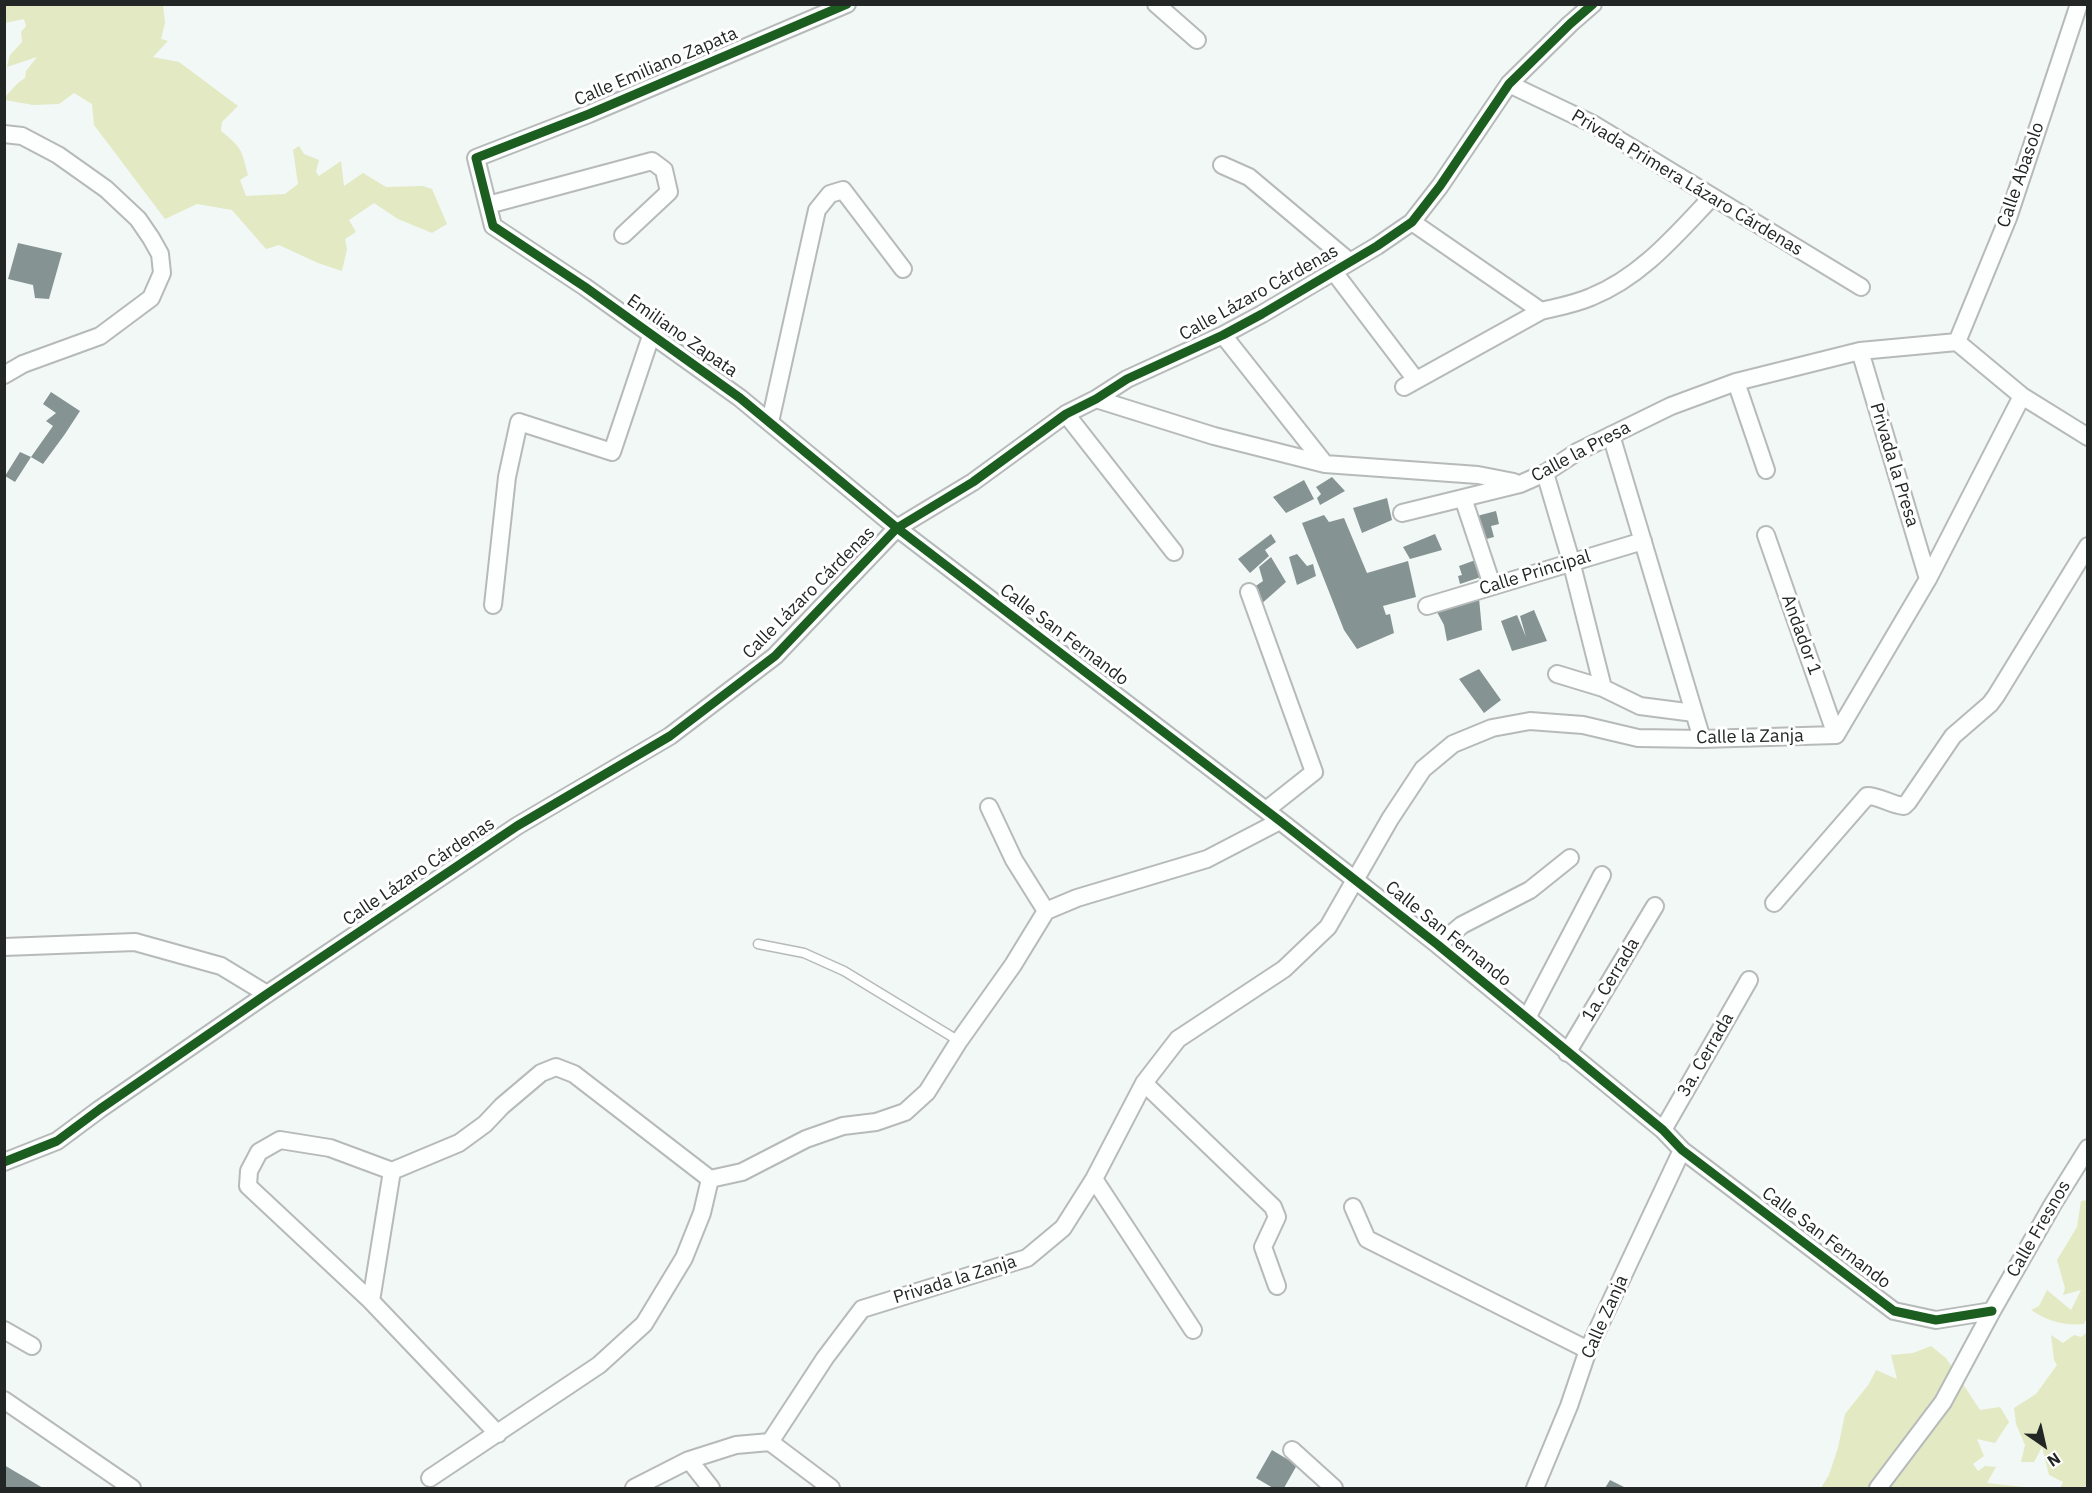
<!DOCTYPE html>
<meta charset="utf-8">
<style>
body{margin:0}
#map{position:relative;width:2092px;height:1493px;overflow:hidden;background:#f2f8f6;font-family:"IBM Plex Sans",sans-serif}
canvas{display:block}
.frame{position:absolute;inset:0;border:6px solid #222625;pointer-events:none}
.north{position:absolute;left:2014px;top:1415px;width:60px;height:60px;-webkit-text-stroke:4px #fff;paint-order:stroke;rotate:146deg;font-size:16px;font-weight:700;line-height:24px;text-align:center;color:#222625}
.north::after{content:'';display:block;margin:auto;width:21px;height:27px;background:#222625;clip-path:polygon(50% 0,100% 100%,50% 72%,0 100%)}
</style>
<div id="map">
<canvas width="2092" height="1493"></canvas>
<div class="frame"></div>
<div class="north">N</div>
</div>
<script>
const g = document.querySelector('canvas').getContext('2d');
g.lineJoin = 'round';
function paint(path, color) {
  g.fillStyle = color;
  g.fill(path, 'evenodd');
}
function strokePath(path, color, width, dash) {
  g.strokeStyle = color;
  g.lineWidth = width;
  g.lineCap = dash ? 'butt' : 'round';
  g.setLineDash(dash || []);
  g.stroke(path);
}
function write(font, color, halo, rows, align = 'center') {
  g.font = font + ' "IBM Plex Sans",sans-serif';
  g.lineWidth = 6;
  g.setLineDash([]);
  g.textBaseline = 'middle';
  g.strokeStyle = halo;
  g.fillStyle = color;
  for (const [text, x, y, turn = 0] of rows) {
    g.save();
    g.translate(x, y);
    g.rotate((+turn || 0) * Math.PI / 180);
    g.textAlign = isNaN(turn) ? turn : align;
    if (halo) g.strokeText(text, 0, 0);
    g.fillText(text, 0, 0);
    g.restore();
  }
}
paint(new Path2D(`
 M 5,4 L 163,5 L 165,23 L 161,39 L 168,41 L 153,57 L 179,62 L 238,106 L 222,122 L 221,131 C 243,149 241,149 248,175 L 240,180 L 246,196 L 285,194 L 298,184 L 293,150 L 299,146 L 304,154 L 319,160 L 316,172 L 319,176 L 341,161 L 344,186 L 363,173 L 386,187 L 423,186 L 432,189 L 447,224 L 432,233 L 398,219 L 374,203 L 349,220 L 356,232 L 345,239 L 347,249 L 342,271 L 318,263 L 279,245 L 266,249 L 232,210 L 197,204 L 165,219 L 94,125 L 92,104 L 74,93 L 59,104 L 33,105 L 5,100 L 5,97 L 18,83 L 25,78 L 26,71 L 37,57 L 7,67 L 10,55 L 22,42 L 21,32 L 26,26 L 24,19 L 5,23 Z
 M 2087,1200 L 2087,1317 L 2084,1324 C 2063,1326 2048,1321 2031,1310 L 2039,1306 L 2047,1290 L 2071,1310 L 2081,1290 L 2063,1295 L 2065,1288 L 2057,1260 L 2077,1227 L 2081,1201 Z
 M 2087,1332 L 2087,1488 L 2060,1488 L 2063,1482 L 2049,1475 L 2042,1447 L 2034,1462 L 2021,1462 L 2025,1445 L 2016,1424 L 2014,1408 L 2036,1394 L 2057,1365 L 2054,1360 L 2051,1335 L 2063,1343 L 2074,1335 L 2081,1337 Z
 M 1931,1346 L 1946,1358 L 1980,1410 L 2000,1407 L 2009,1422 L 1995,1443 L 1977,1439 L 1984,1456 L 1973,1464 L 1978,1471 L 1985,1466 L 1996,1467 L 1987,1483 L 2033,1488 L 1821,1488 L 1829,1475 L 1838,1448 L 1845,1414 L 1869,1384 L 1876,1370 L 1897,1379 L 1891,1355 L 1913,1353 Z`), '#e2e9c3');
paint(new Path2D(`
 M 18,243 L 62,253 L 49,299 L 35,298 L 33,285 L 8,279 Z
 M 51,392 L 80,411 L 65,434 L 43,464 L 31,457 L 53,426 L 46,421 L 56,413 L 43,404 Z
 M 20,452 L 31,457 L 15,482 L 5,476 Z
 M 1332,477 L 1345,491 L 1320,505 L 1317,498 L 1321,494 L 1316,487 Z
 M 1304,480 L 1314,499 L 1286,513 L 1273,497 Z
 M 1387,498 L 1392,520 L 1362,533 L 1353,508 Z
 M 1496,511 L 1499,524 L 1491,526 L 1494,537 L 1479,541 L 1473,517 Z
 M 1324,515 L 1329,522 L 1344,518 L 1367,573 L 1408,561 L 1416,597 L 1383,606 L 1386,615 L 1390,614 L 1394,633 L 1357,649 L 1344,630 L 1302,523 Z
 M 1271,534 L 1276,542 L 1265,550 L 1269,556 L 1250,573 L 1238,559 Z
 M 1435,534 L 1442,550 L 1410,559 L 1403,547 Z
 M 1297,554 L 1307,566 L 1313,564 L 1316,576 L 1297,585 L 1289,557 Z
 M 1271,557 L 1286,582 L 1259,606 L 1244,594 L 1263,581 L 1259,567 Z
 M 1481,558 L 1487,575 L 1460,584 L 1458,576 L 1462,575 L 1459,566 Z
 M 1479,598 L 1482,630 L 1447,641 L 1444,625 L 1437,612 Z
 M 1534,610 L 1547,641 L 1512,651 L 1501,621 L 1517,615 L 1526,637 L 1520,616 Z
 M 1479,669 L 1501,700 L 1484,713 L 1459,679 Z
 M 1272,1450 L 1297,1465 L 1284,1488 L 1273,1488 L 1256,1478 Z
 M 4,1465 L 43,1488 L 4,1488 Z
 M 1610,1480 L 1626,1488 L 1605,1488 Z`), '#869393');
const lane = new Path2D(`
 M 758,944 L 804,953 L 844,971 L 959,1041`);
const street = new Path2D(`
 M 847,4 L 589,114 L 476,158 L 493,226 L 585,287 L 740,398 L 897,528 L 1280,821 L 1438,945 L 1663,1130 L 1682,1150 L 1894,1311 L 1936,1320 L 1992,1311
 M 1156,4 L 1197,40
 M 1509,84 L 1593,124 L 1861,287
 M 4,134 L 22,136 L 58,155 L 106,189 L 138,219 L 151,238 L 160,254 L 162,273 L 151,298 L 100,336 L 23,364 L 4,375
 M 1222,165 L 1249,177 L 1350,262
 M 488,205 L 652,161 L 664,170 L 669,192 L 623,235
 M 1412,222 L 1541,311 C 1558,307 1575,304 1591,297 C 1641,277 1676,235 1712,197
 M 1334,272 L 1416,380
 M 1223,335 L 1325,464
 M 1957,342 L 2008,218 L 2079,4
 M 1957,342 L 2022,396 L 2088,437
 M 1860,351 L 1928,579
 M 1736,382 L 1766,470
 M 1404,387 L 1541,311
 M 1096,399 L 1214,436 L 1325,464 L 1478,475 L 1514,482
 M 1066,414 L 1174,552
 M 770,422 L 817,210 L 830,194 L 843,190 L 903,269
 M 1611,435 L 1702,739
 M 1545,473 L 1571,561 L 1603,688
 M 1463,498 L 1492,585
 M 1402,513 L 1520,484 L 1545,473 L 1577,452 L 1671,406 L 1736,382 L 1860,351 L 1957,342
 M 1766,535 L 1836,735
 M 1249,592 L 1314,772 L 1266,810
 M 493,605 L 507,477 L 519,422 L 612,452 L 651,336
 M 1427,606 L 1643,541
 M 1557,674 L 1603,688 L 1640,706 L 1694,713
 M 1836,735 L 1928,579 L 2022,396
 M 989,807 L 1014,860 L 1046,911
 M 1774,903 L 1867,796 C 1880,796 1891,805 1904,806 L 1908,802 L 1953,736 L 1990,704 L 1996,696 L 2088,546
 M 1438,945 L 1462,925 L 1530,890 L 1570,858
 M 4,947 L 135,942 L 221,966 L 267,994
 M 1527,1018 L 1602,875
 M 1567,1053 L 1655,906
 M 1144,1083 L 1273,1207 L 1277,1217 L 1263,1247 L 1277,1286
 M 1663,1130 L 1749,980
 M 4,1162 L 57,1141 L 100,1109 L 267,994 L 517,826 L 670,736 L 775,656 L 897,528 L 973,482 L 1066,414 L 1096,399 L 1127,379 L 1223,335 L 1262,314 L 1377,246 L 1412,222 L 1440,186 L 1509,84 L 1570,24 L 1593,4
 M 392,1171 L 330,1148 L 280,1140 L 259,1152 L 249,1171 L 248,1186 L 371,1301 L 498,1434
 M 1094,1179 L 1193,1330
 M 1353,1207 L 1367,1239 L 1588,1350
 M 371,1301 L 392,1171 L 459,1143 L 485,1124 L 502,1106 L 541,1073 L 556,1067 L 574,1074 L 710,1179
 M 4,1330 L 32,1346
 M 4,1400 L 132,1488
 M 770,1442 L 831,1488
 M 1292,1450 L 1334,1488
 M 689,1460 L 711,1488
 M 430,1478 L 599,1365 L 644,1324 L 684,1258 L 702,1213 L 710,1179 L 742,1172 L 806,1139 L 843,1126 L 876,1122 L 905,1112 L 927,1092 L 959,1041 L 1013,965 L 1046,911 L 1077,898 L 1207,859 L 1280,821
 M 634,1488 L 689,1460 L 736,1445 L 770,1442 L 825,1358 L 862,1309 L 1027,1258 L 1063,1228 L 1094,1179 L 1144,1083 L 1178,1039 L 1284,969 L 1328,927 L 1390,819 L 1423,769 L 1453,744 L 1492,728 L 1530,721 L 1583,725 L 1638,738 L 1702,739 L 1836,735
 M 1535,1488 L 1569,1406 L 1588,1350 L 1682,1150
 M 1878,1488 L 1943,1402 L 1992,1311 L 2053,1204 L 2088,1148`);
strokePath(lane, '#b6bab8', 11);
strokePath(street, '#b6bab8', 20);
strokePath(lane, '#fdfefe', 8);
strokePath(street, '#fdfefe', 16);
strokePath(new Path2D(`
 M 847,4 L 589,114 L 476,158 L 493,226 L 585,287 L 740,398 L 897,528 L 1280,821 L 1438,945 L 1663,1130 L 1682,1150 L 1894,1311 L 1936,1320 L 1992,1311
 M 4,1162 L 57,1141 L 100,1109 L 267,994 L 517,826 L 670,736 L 775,656 L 897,528 L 973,482 L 1066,414 L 1096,399 L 1127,379 L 1223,335 L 1262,314 L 1377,246 L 1412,222 L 1440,186 L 1509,84 L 1570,24 L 1593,4`), '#1b5e20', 9);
write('18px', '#222625', '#fff', [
 ["Calle Emiliano Zapata",656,67,-23],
 ["Calle Abasolo",2021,175,-71],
 ["Privada Primera Lázaro Cárdenas",1687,183,31],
 ["Calle Lázaro Cárdenas",1259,293,-29],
 ["Emiliano Zapata",682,336,35],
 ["Calle la Presa",1581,452,-28],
 ["Privada la Presa",1894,465,73],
 ["Calle Principal",1535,573,-17],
 ["Calle Lázaro Cárdenas",809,593,-45],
 ["Calle San Fernando",1064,635,37],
 ["Andador 1",1801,635,70],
 ["Calle la Zanja",1750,737,-1],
 ["Calle Lázaro Cárdenas",419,872,-34],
 ["Calle San Fernando",1448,934,39],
 ["1a. Cerrada",1611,980,-59],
 ["3a. Cerrada",1706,1055,-60],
 ["Calle Fresnos",2039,1229,-60],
 ["Calle San Fernando",1826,1238,37],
 ["Privada la Zanja",955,1280,-17],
 ["Calle Zanja",1605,1317,-66]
]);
</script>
